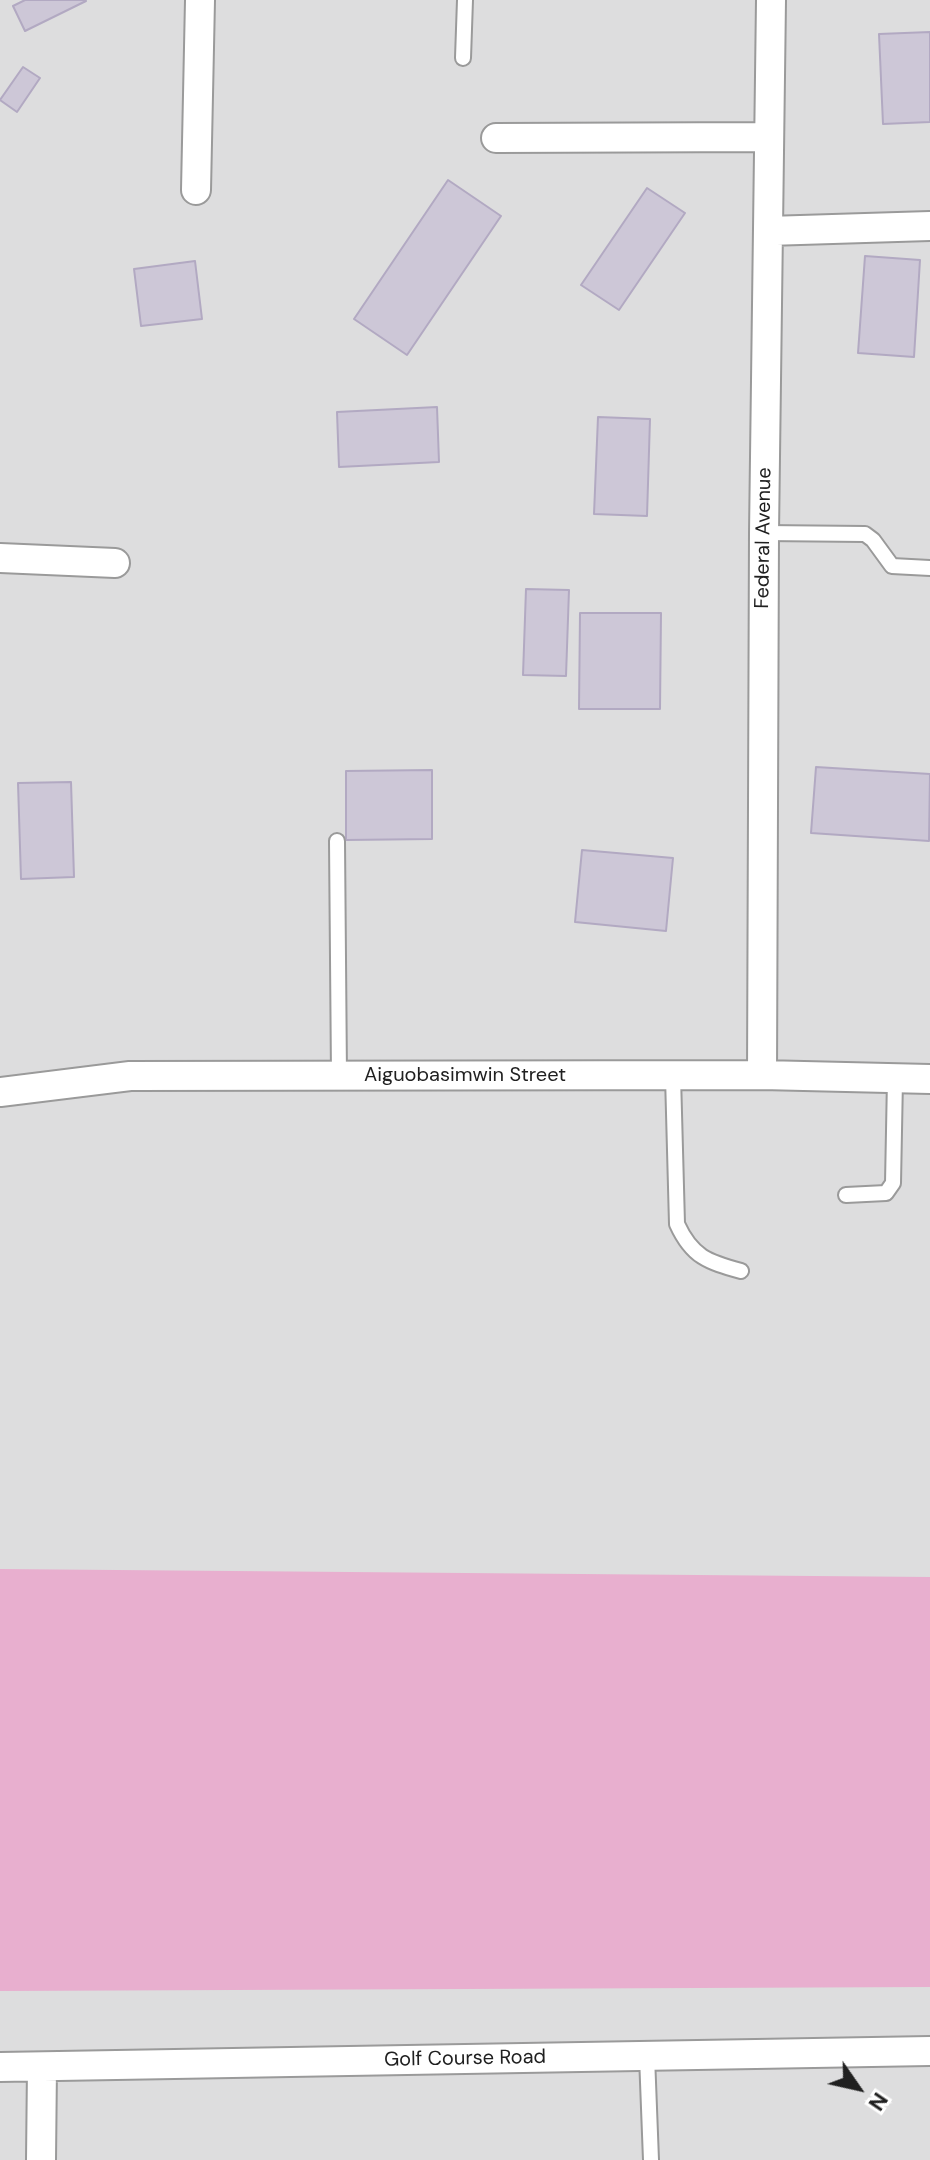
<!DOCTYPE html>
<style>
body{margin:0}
#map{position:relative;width:930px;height:2160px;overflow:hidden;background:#ece7f0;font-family:"DM Sans",sans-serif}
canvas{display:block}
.north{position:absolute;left:818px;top:2048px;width:80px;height:80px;-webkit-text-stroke:6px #fff;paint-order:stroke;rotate:124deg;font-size:22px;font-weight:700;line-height:32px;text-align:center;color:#202020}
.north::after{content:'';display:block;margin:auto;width:28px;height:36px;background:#202020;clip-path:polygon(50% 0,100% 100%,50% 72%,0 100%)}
</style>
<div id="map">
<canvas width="930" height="2160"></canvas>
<div class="north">N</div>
</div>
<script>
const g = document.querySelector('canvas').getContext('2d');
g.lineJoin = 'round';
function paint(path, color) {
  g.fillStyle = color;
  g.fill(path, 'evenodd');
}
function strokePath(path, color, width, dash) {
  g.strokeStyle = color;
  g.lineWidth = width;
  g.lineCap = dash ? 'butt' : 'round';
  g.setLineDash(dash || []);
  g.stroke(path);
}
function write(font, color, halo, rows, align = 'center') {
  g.font = font + ' "DM Sans",sans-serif';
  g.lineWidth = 6;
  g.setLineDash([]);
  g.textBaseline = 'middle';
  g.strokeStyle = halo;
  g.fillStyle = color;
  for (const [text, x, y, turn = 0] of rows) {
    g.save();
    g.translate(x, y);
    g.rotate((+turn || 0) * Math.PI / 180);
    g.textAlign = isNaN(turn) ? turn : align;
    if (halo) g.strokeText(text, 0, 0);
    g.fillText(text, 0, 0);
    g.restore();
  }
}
paint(new Path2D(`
 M 0,0 L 930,0 L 930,2160 L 0,2160 Z`), '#ddddde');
paint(new Path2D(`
 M 0,1569 L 930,1577 L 930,1987 L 0,1991 Z`), '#e8afcf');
const building = new Path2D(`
 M 25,0 L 85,0 L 86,1 L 25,31 L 13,6 Z
 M 930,32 L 930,122 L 883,124 L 879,34 Z
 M 23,67 L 40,78 L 17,112 L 0,100 Z
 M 448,180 L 501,216 L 407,355 L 354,319 Z
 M 647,188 L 685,213 L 619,310 L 581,285 Z
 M 865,256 L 920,260 L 914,357 L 858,353 Z
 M 195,261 L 202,319 L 141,326 L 134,269 Z
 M 437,407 L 439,462 L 339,467 L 337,412 Z
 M 598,417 L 650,419 L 647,516 L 594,514 Z
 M 526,589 L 569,590 L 566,676 L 523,675 Z
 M 580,613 L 661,613 L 660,709 L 579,709 Z
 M 816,767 L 930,774 L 929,841 L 811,833 Z
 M 432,770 L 432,839 L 346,840 L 346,771 Z
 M 71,782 L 74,877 L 21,879 L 18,783 Z
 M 582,850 L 673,858 L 666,931 L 575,922 Z`);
paint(building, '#cdc7d7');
strokePath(building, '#b2a9c2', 2);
const service = new Path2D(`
 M 463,58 L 465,0
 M 764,533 L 865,534 L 873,540 L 892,566 L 930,568
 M 337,841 L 339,1076
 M 673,1076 L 677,1224 C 692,1257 708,1262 741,1271
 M 846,1195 L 886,1193 L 893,1183 L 895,1079
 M 647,2056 L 651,2160`);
const minor = new Path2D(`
 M 496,138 L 769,137
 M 196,190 L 200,0
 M 768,231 L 930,226
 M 0,558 L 115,563
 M 762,1075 L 764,533 L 771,0
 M 0,1092 L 130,1076 L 762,1075 L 930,1079
 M 0,2067 L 930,2051
 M 41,2160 L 42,2067`);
strokePath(service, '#9a9a9a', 18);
strokePath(minor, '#9a9a9a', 32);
strokePath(service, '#fff', 14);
strokePath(minor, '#fff', 28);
write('20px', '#202020', '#fff', [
 ["Federal Avenue",764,538,-89],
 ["Aiguobasimwin Street",465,1076],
 ["Golf Course Road",465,2059,-1]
]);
</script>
